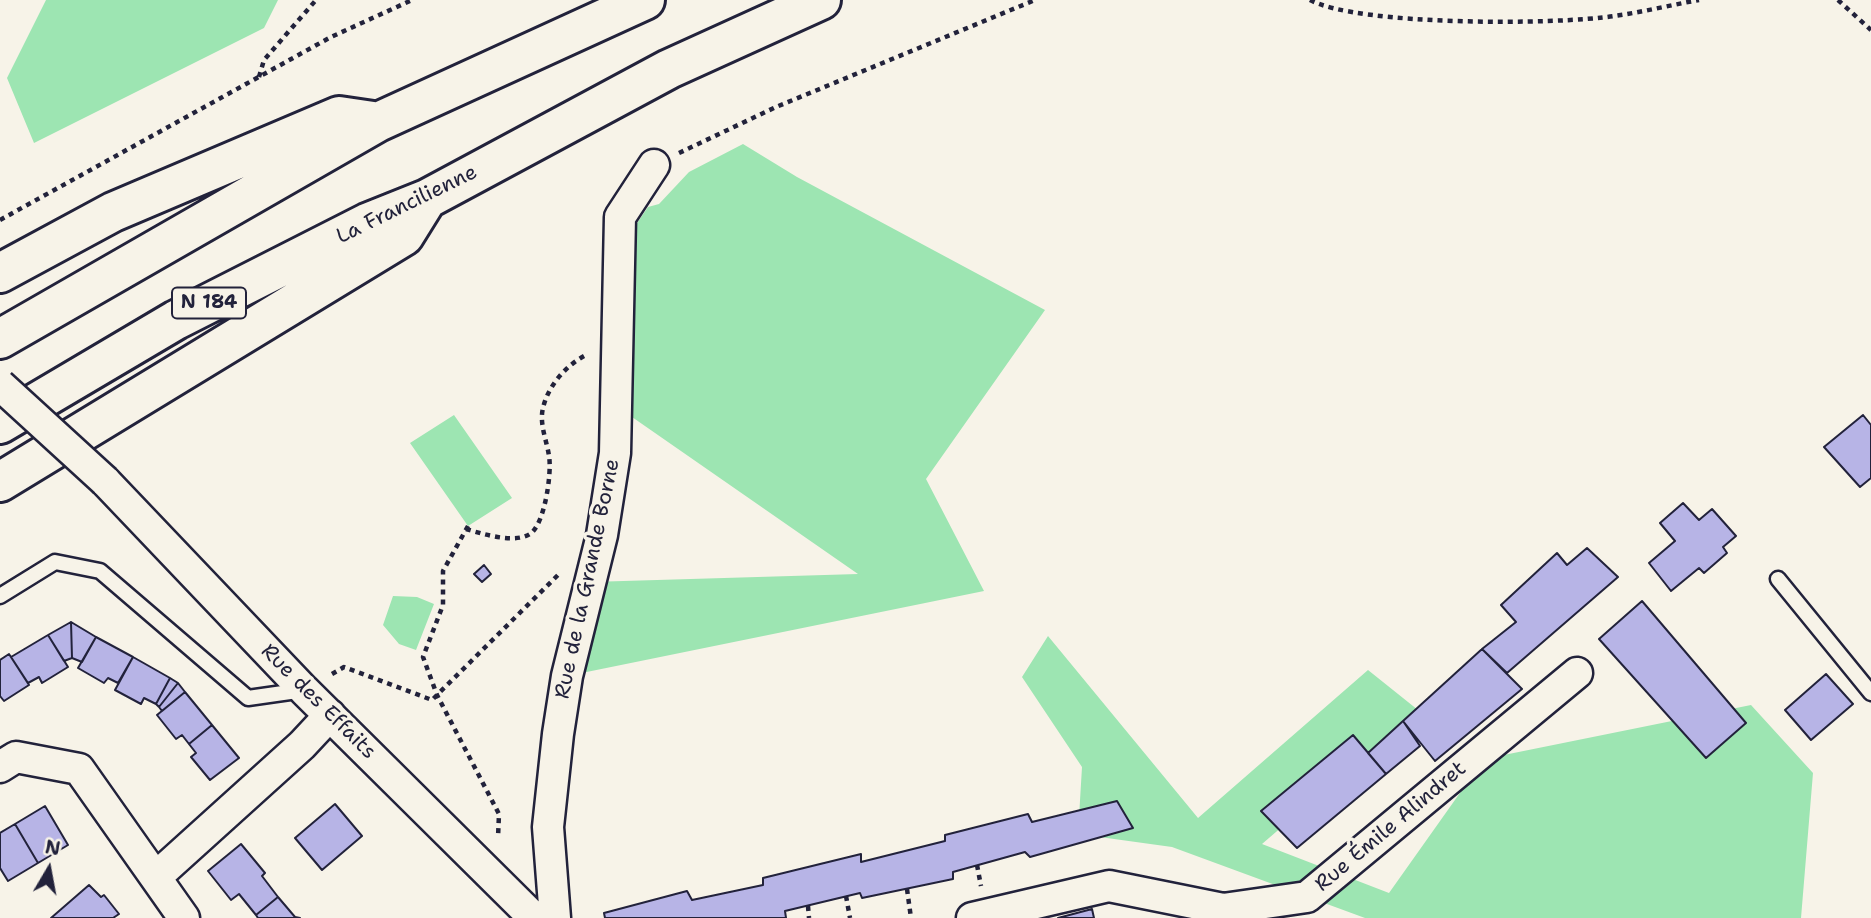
<!DOCTYPE html>
<meta charset="utf-8">
<style>
body{margin:0}
#map{position:relative;width:1871px;height:918px;overflow:hidden;background:#f7f3e8;font-family:"Shantell Sans",sans-serif}
canvas{display:block}
.north{position:absolute;left:14px;top:834px;width:70px;height:70px;-webkit-text-stroke:5px #f7f3e8;paint-order:stroke;rotate:10deg;font-size:19px;font-weight:700;line-height:28px;text-align:center;color:#22223b}
.north::after{content:'';display:block;margin:auto;width:24px;height:32px;background:#22223b;clip-path:polygon(50% 0,100% 100%,50% 72%,0 100%)}
</style>
<div id="map">
<canvas width="1871" height="918"></canvas>
<div class="north">N</div>
</div>
<script>
const g = document.querySelector('canvas').getContext('2d');
g.lineJoin = 'round';
function paint(path, color) {
  g.fillStyle = color;
  g.fill(path, 'evenodd');
}
function strokePath(path, color, width, dash) {
  g.strokeStyle = color;
  g.lineWidth = width;
  g.lineCap = dash ? 'butt' : 'round';
  g.setLineDash(dash || []);
  g.stroke(path);
}
function write(font, color, halo, rows, align = 'center') {
  g.font = font + ' "Shantell Sans",sans-serif';
  g.lineWidth = 7;
  g.setLineDash([]);
  g.textBaseline = 'middle';
  g.strokeStyle = halo;
  g.fillStyle = color;
  for (const [text, x, y, turn = 0] of rows) {
    g.save();
    g.translate(x, y);
    g.rotate((+turn || 0) * Math.PI / 180);
    g.textAlign = isNaN(turn) ? turn : align;
    if (halo) g.strokeText(text, 0, 0);
    g.fillText(text, 0, 0);
    g.restore();
  }
}
paint(new Path2D(`
 M 46,0 L 278,0 L 264,28 L 34,143 L 7,78 Z
 M 743,144 L 797,177 L 1045,310 L 926,479 L 984,591 L 567,676 L 590,582 L 858,574 L 632,417 L 635,226 L 648,207 L 659,204 L 689,172 Z
 M 454,415 L 512,498 L 468,526 L 410,443 Z
 M 393,596 L 417,597 L 434,604 L 416,650 L 399,644 L 383,625 Z
 M 1048,636 L 1198,818 L 1368,670 L 1418,710 L 1262,844 L 1389,893 L 1484,759 L 1751,705 L 1813,773 L 1801,918 L 1365,918 L 1172,847 L 1078,834 L 1082,767 L 1022,677 Z`), '#9de5b2');
const building = new Path2D(`
 M 1863,415 L 1871,425 L 1871,478 L 1860,487 L 1824,447 Z
 M 1683,503 L 1699,520 L 1712,509 L 1736,536 L 1723,547 L 1727,553 L 1704,573 L 1699,568 L 1671,591 L 1649,563 L 1675,541 L 1660,523 Z
 M 1587,548 L 1618,577 L 1507,673 L 1482,649 L 1516,622 L 1501,605 L 1557,553 L 1567,565 Z
 M 484,565 L 491,574 L 482,582 L 474,574 Z
 M 1642,601 L 1746,723 L 1706,758 L 1599,639 Z
 M 71,622 L 96,637 L 82,662 L 72,658 Z
 M 71,622 L 72,658 L 64,661 L 48,635 Z
 M 48,635 L 68,667 L 42,683 L 39,677 L 28,683 L 11,657 Z
 M 96,637 L 133,657 L 118,683 L 108,678 L 104,683 L 78,668 Z
 M 1482,649 L 1522,689 L 1435,761 L 1403,721 Z
 M 9,654 L 29,685 L 4,701 L 0,696 L 0,660 Z
 M 133,657 L 170,678 L 156,704 L 144,698 L 141,704 L 115,690 Z
 M 1826,674 L 1853,704 L 1811,740 L 1785,710 Z
 M 170,678 L 178,683 L 159,707 L 156,704 Z
 M 178,683 L 185,692 L 162,711 L 159,707 Z
 M 185,692 L 212,725 L 189,744 L 182,735 L 176,739 L 157,715 Z
 M 1403,721 L 1420,746 L 1386,774 L 1368,753 Z
 M 212,725 L 239,758 L 210,780 L 191,757 L 196,753 L 189,744 Z
 M 1353,735 L 1386,774 L 1297,848 L 1261,811 Z
 M 1117,801 L 1133,828 L 1030,857 L 1025,852 L 953,872 L 953,879 L 862,898 L 860,893 L 785,911 L 786,918 L 605,918 L 604,913 L 687,891 L 692,900 L 763,885 L 763,878 L 861,854 L 861,862 L 945,841 L 945,835 L 1028,814 L 1032,822 Z
 M 335,804 L 362,836 L 322,870 L 295,838 Z
 M 45,806 L 68,845 L 38,863 L 15,824 Z
 M 15,824 L 38,863 L 8,881 L 0,868 L 0,833 Z
 M 241,844 L 265,873 L 262,876 L 278,897 L 256,915 L 239,894 L 231,900 L 208,871 Z
 M 89,885 L 101,897 L 104,895 L 119,914 L 113,918 L 51,918 Z
 M 278,897 L 295,917 L 300,918 L 258,918 L 256,915 Z
 M 1092,909 L 1094,918 L 1058,918 Z`);
paint(building, '#b7b4e6');
strokePath(building, '#22223b', 2);
const lane = new Path2D(`
 M 1778,579 L 1871,693
 M 0,596 L 55,562 L 100,571 L 248,698 L 304,690`);
const street = new Path2D(`
 M 105,481 L 304,690 L 534,918
 M 0,767 L 16,757 L 79,769 L 184,918
 M 157,876 L 302,745 L 330,715
 M 555,918 L 548,827 L 558,734 L 567,676 L 602,535 L 615,453 L 620,217 L 654,165
 M 972,918 L 1109,886 L 1223,909 L 1307,897 L 1577,673`);
const highway = new Path2D(`
 M 0,273 L 113,212 L 339,116 L 373,121
 M 0,339 L 378,122 L 645,0
 M 0,424 L 176,320 L 367,223 L 427,199 L 669,69 L 821,0
 M 0,482 L 404,236 L 427,199`);
strokePath(lane, '#22223b', 19);
strokePath(street, '#22223b', 35);
strokePath(highway, '#22223b', 44);
strokePath(new Path2D(`
 M 1310,0 C 1359,26 1556,25 1614,16 C 1643,12 1671,5 1699,0
 M 1838,0 L 1871,30
 M 259,77 L 264,60 L 316,0
 M 679,153 L 776,107 L 1035,0
 M 0,220 L 331,37 L 412,0
 M 468,526 L 443,571 L 443,605 L 423,657 L 437,695 L 499,814 L 498,838
 M 466,529 C 483,534 514,544 530,534 C 545,524 552,472 549,456 C 547,441 539,424 543,408 C 548,386 566,365 586,355
 M 332,674 L 344,667 L 432,700 L 561,572
 M 977,865 L 981,886
 M 907,889 L 911,918
 M 846,896 L 850,918
 M 808,906 L 809,918`), '#22223b', 4.5, [5, 5]);
strokePath(lane, '#f7f3e8', 14);
strokePath(street, '#f7f3e8', 30);
strokePath(highway, '#f7f3e8', 38);
const streetBridge = new Path2D(`
 M 0,385 L 105,481`);
strokePath(streetBridge, '#22223b', 35, []);
strokePath(streetBridge, '#f7f3e8', 30);
for (const [x, y, w] of [
 [209,303,74]
]) {
  const box = new Path2D();
  box.roundRect(x - w / 2, y - 15.5, w, 31, 5);
  g.fillStyle = '#f7f3e8';
  g.fill(box);
  strokePath(box, '#22223b', 2);
}
write('bold 19px', '#22223b', null, [
 ["N 184",209,303]
]);
write('21px', '#22223b', '#f7f3e8', [
 ["La Francilienne",407,205,-26],
 ["Rue de la Grande Borne",588,579,-78],
 ["Rue des Effaits",318,702,45],
 ["Rue Émile Alindret",1391,827,-40]
]);
</script>
